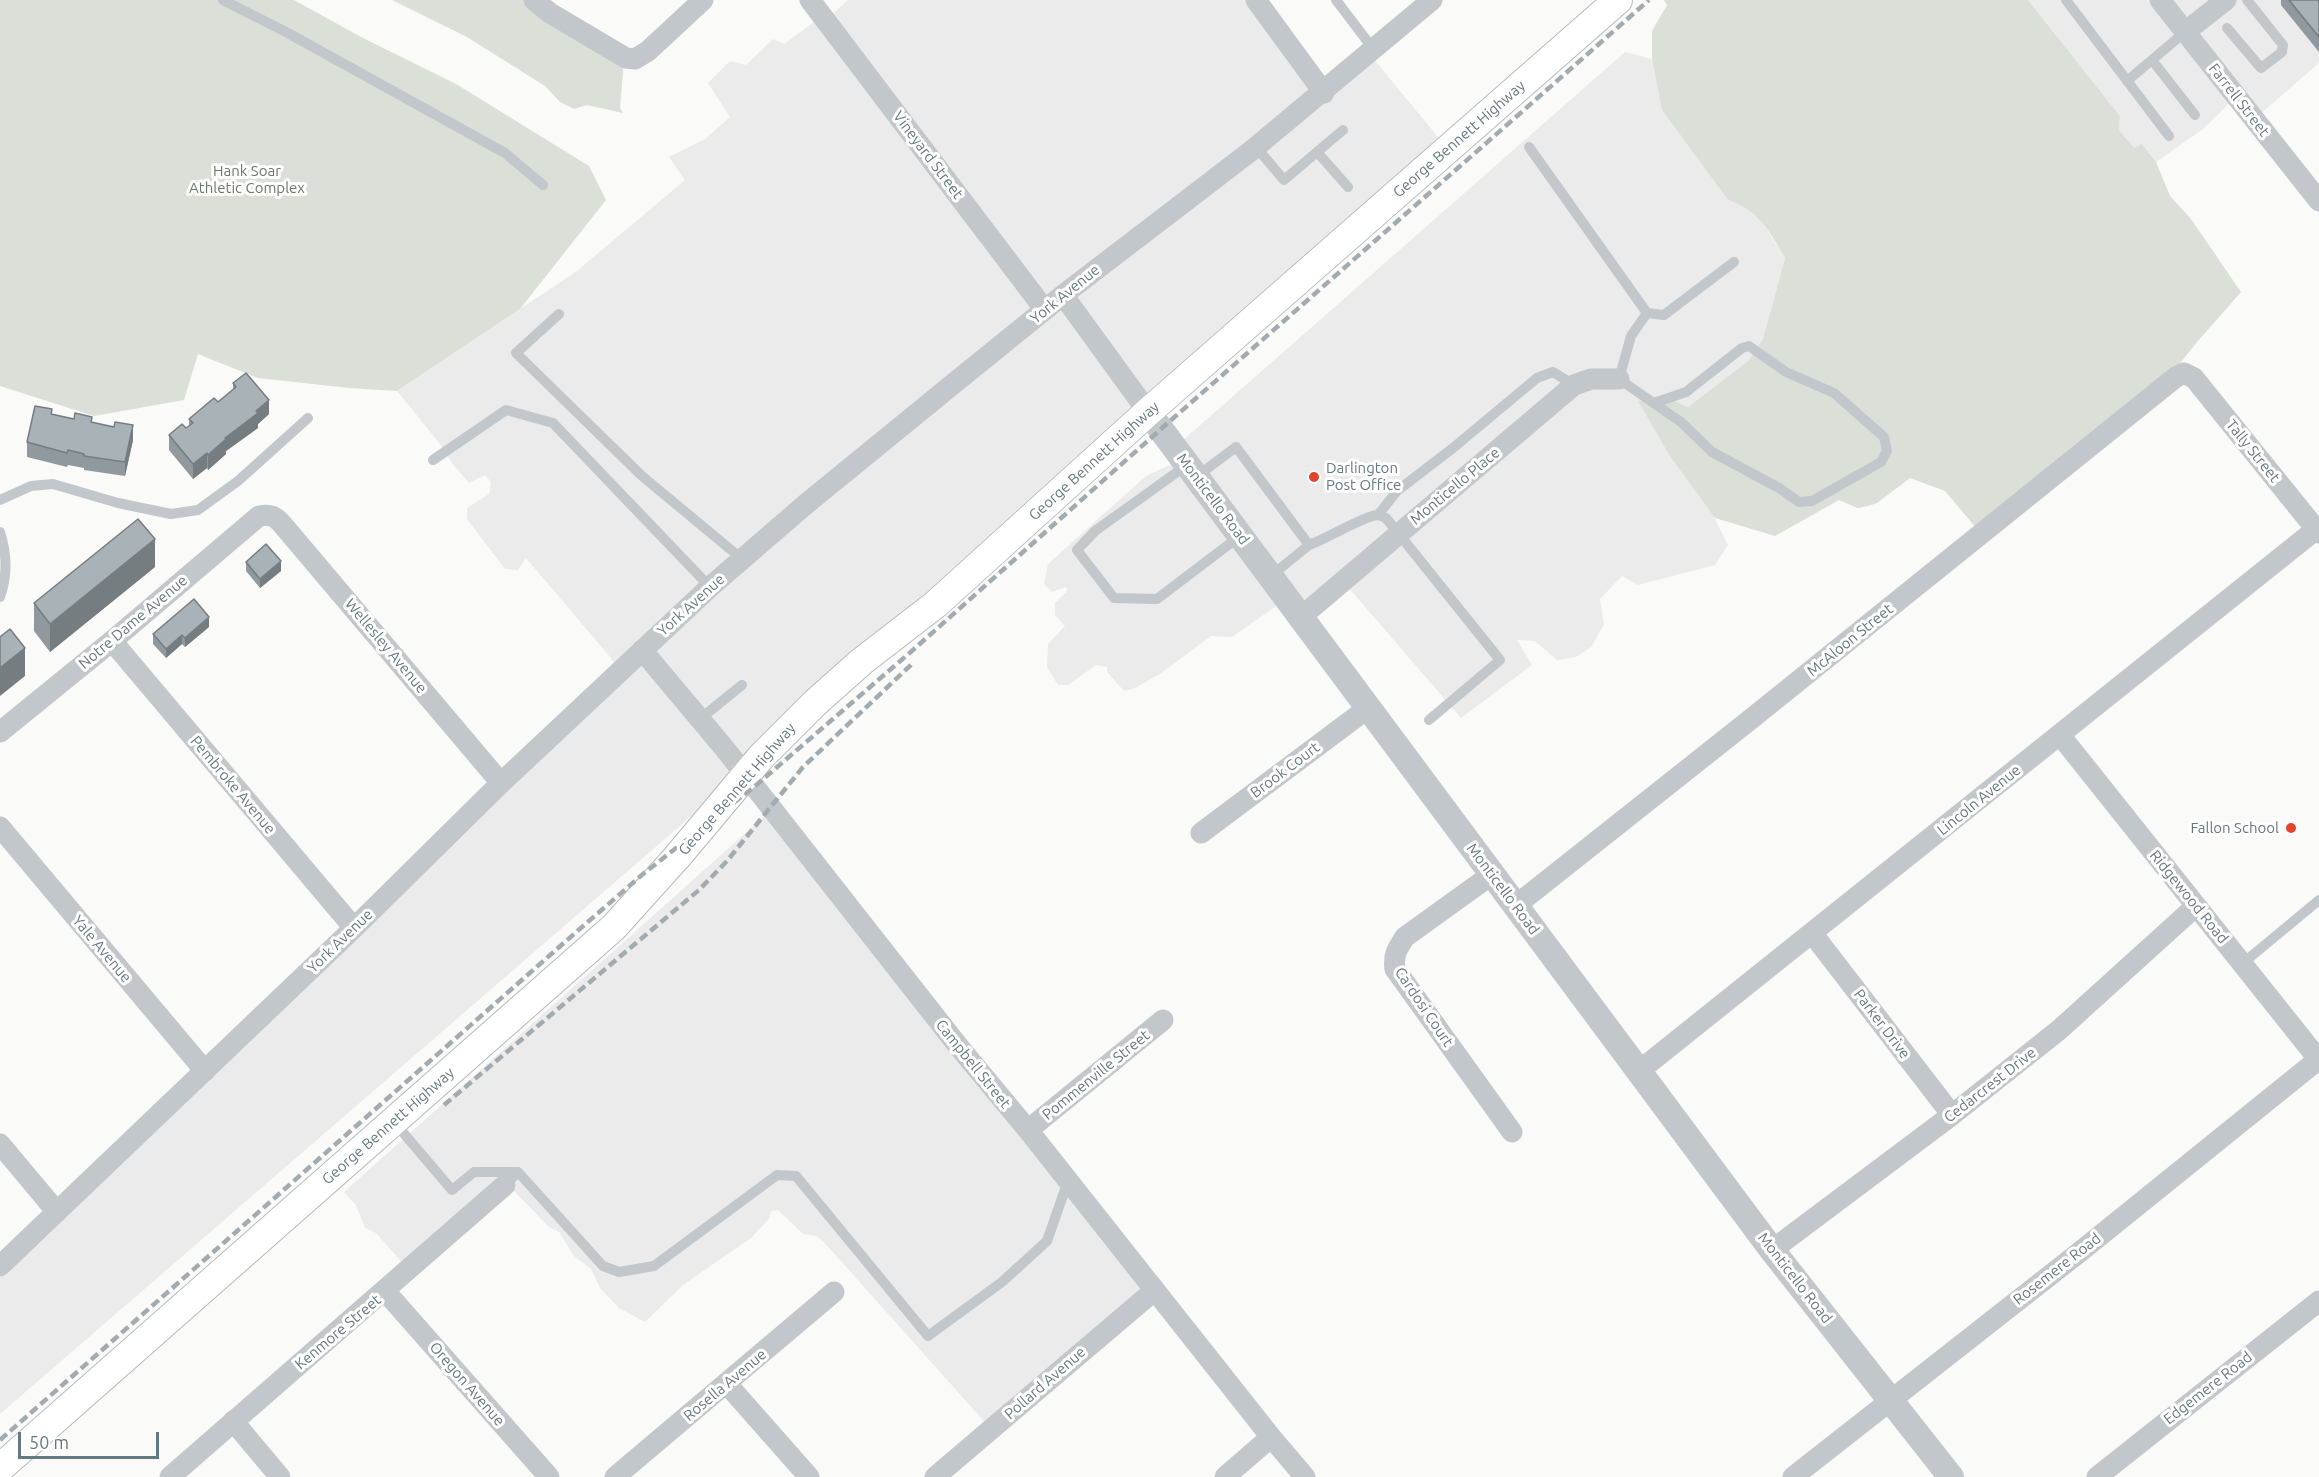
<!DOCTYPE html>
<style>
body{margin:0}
#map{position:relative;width:2319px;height:1477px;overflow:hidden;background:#fafaf8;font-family:Ubuntu,sans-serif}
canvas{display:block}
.scale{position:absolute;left:18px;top:1432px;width:141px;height:27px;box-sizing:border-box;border:3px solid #657983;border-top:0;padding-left:8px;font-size:18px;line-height:21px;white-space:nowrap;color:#657983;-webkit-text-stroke:4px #fff;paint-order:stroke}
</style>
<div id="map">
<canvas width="2319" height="1477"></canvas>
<div class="scale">50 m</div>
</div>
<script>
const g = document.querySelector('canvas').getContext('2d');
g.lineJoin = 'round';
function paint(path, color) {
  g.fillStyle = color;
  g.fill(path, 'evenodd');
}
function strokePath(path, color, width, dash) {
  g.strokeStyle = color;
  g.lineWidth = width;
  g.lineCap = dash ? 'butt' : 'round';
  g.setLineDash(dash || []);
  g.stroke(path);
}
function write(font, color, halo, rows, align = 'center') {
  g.font = font + ' Ubuntu,sans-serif';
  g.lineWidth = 6;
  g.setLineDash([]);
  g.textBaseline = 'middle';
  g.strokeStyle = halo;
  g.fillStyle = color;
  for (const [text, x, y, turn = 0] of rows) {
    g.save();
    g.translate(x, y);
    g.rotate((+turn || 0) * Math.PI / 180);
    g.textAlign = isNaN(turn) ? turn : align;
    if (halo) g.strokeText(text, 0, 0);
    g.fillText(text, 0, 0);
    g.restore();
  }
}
paint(new Path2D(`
 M 848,0 L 1251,0 L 1322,91 L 1371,56 L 1448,149 L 814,710 L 0,1414 L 0,1271 L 621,674 L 611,658 L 526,558 L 518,570 L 505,569 L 467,519 L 467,508 L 489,494 L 491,482 L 485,475 L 469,483 L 452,463 L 437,440 L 397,391 L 577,271 L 685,180 L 669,157 L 705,139 L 730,117 L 708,83 L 730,61 L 746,65 L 773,39 L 784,44 L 814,22 L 822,23 Z
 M 2028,0 L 2319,0 L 2319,63 L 2251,122 L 2232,101 L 2203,129 L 2156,162 L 2142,144 L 2134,149 L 2119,130 L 2120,116 Z
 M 1625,52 L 1652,59 L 1663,111 L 1728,200 L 1743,205 L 1760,219 L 1785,258 L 1763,339 L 1748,361 L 1688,407 L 1663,396 L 1639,401 L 1671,456 L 1711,511 L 1728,545 L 1715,565 L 1638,585 L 1622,576 L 1600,599 L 1604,625 L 1591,647 L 1576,657 L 1557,660 L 1535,641 L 1517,640 L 1532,665 L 1461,718 L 1348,587 L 1301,622 L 1282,602 L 1232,637 L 1211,636 L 1160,674 L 1133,689 L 1124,691 L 1107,672 L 1107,667 L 1096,665 L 1068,685 L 1058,685 L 1047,667 L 1048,644 L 1065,626 L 1055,615 L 1055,603 L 1067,591 L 1066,587 L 1052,592 L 1044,584 L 1048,564 L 1146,476 L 1176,462 L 1173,449 Z
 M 769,812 L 1156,1298 L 990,1428 L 823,1241 L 816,1236 L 803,1234 L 778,1210 L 771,1211 L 769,1219 L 751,1238 L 683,1285 L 645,1322 L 619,1308 L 600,1288 L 591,1269 L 574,1256 L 559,1232 L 549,1227 L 507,1184 L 408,1269 L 376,1233 L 365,1228 L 356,1205 L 344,1192 Z`), '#ebebeb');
paint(new Path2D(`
 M 0,0 L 294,0 L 361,37 L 456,84 L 589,166 L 606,200 L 520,309 L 397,391 L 349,388 L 258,378 L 198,354 L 184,400 L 94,416 L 0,386 Z
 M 392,0 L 524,0 L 624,60 L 620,108 L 623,113 L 587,105 L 574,109 L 560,102 L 545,86 L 467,37 Z
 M 1664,0 L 2028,0 L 2120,116 L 2119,130 L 2134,148 L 2142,144 L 2156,162 L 2170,196 L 2191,219 L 2241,292 L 2197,342 L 2157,392 L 1983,536 L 1945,491 L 1910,478 L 1877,503 L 1868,506 L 1858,508 L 1839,500 L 1775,536 L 1715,518 L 1670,456 L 1638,401 L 1663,396 L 1688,407 L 1748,361 L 1763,339 L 1785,258 C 1769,231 1759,210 1728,200 L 1662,110 L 1652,59 L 1652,31 L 1667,5 Z`), '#dadfd7');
const secondary = new Path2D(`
 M 0,1468 L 614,927 L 677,857 L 761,757 L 815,703 L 861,662 L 936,604 L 1148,412 L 1618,0`);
strokePath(secondary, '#b3bbbf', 30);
strokePath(new Path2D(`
 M 223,0 L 286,32 L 505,153 L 543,185
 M 1336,0 L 1374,50
 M 2066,0 L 2169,136
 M 2227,28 L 2261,68 L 2282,52 L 2283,45 L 2247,0
 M 2152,60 L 2195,115
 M 2127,81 L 2185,32
 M 1256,147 L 1284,180 L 1343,130
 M 1529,147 L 1647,313 L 1631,336 L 1619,379 L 1681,422 L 1712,452 L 1779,488 L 1799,502 L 1812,501 L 1881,462 L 1887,451 L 1884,437 L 1834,393 L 1786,372 L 1749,346 L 1742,348 L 1686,392 L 1654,403
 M 1317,152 L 1348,187
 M 1647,313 L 1664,315 L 1734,262
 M 559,314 L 516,353 L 642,476 L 742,559
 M 433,460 L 506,410 L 553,423 L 710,587
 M 1187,465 L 1095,531 L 1077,550 L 1114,598 L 1157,599 L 1240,536
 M 1196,477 L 1236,447 L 1309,545 L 1271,576
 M 0,500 L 31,486 L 53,484 L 118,503 L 171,514 L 198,510 L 238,481 L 308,418
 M 1378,515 L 1397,491 L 1453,448 L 1537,378 L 1553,372 L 1574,385
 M 0,532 C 7,554 8,575 0,597
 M 1309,545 C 1326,539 1362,517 1377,515 C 1380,515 1383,517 1386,518 L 1500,660 L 1429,720
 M 700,719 L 742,685
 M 2242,964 L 2319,900
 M 394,1122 L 452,1190 L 474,1172 L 518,1172
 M 505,1185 L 518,1172 L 603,1266 L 619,1272 L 654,1266 L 777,1175 L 796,1176 L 928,1336 L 1002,1282 L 1047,1241 L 1068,1181`), '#c1c7ca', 10);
strokePath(new Path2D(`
 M 534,0 L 550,13 L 626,58 L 635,59 L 648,51 L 703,0
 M 810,0 L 1045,310
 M 1256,0 L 1324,93
 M 2160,0 L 2319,201
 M 2185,32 L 2226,0
 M 1063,295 L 1148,412
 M 1301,617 L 1574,385 L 1591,379 L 1619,379
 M 112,641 L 354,928
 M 642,650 L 725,749 L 959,1047 L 1028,1130 L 1271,1437 L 1305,1477
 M 0,732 L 112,641 L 259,516 C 270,514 275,516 282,524 L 501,783
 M 2060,735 L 2319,1060
 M 0,827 L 205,1071
 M 1201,833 L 1368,708
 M 1491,875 L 1405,937 C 1397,949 1393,955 1395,969 L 1512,1132
 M 1515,906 L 1751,719 L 2176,377 L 2184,373 L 2194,378 L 2319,533
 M 1812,933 L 1952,1115
 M 1639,1071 L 2319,527
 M 1028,1130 L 1163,1020
 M 0,1144 L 57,1212
 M 1772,1250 L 1952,1115 L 2059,1030 L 2196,906
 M 0,1266 L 354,928 L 501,783 L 710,587 L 806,504 L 958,380 L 1063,295 L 1251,151 L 1432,0
 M 385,1291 L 549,1477
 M 727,1384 L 809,1477
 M 233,1421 L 280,1477
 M 170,1477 L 505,1185
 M 615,1477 L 834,1292
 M 935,1477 L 1155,1290
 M 1225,1477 L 1271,1437
 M 1793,1477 L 2081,1251 L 2319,1059
 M 2097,1477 L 2319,1301`), '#c1c7ca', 21);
strokePath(new Path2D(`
 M 1148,412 L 1772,1250 L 1951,1477`), '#c1c7ca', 26);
strokePath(secondary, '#fff', 28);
strokePath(new Path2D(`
 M 444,1105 L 699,890 L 727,861 L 803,767 L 914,662
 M 0,1440 L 574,934 L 643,874 L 754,787 L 913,650 L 1161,429 L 1649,0`), '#a2abb0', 4.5, [9, 4.5]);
paint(new Path2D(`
 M 2281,0 L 2319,0 L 2319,52 L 2281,5 Z
 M 233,383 L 269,414 L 258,424 L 258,428 L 226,451 L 226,454 L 208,470 L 207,468 L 193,479 L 169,450 L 169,435 L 186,428 L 189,426 L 189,419 L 218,402 L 233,390 Z
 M 52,414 L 92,423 L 133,440 L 125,476 L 84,470 L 84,468 L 68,465 L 67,467 L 27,457 L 27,442 Z
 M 246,562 L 281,571 L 260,588 L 246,571 Z
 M 155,567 L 50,652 L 34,631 L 34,603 Z
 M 209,627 L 185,647 L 182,644 L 166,658 L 153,644 L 153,634 Z`), '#90999d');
paint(new Path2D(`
 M 269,400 L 269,414 L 258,424 L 258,428 L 226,451 L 226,454 L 208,470 L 208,455 L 225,438 Z
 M 133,425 L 133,440 L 125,476 L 125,462 Z
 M 207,453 L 207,468 L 193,479 L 193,464 Z
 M 155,539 L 155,567 L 50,652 L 50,624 Z
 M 281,561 L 281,571 L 260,588 L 260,579 Z
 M 209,617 L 209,627 L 185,647 L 185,638 Z
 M 182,635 L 182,644 L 166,658 L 166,649 Z
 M 25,648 L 25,676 L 0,696 L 0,668 Z`), '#767d80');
const building = new Path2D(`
 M 2289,0 L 2319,0 L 2319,37 Z
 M 246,373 L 269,400 L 256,411 L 258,413 L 225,438 L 226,439 L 208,455 L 207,453 L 193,464 L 169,435 L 182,424 L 186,428 L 193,423 L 189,419 L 214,398 L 218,402 L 236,387 L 233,383 Z
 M 35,406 L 52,409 L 51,414 L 74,419 L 75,413 L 92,417 L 91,422 L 114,427 L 115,422 L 133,425 L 125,462 L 84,456 L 84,454 L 68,450 L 67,453 L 27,442 Z
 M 138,519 L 155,539 L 50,624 L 34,603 Z
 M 266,544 L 281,561 L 260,579 L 246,562 Z
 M 194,599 L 209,617 L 185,638 L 182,635 L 166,649 L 153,634 Z
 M 10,629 L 25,648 L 0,668 L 0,637 Z`);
paint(building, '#a8b2b7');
strokePath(building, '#767d80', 1.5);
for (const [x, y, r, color] of [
 [1314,477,6,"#e4442e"],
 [2291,828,6,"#e4442e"]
]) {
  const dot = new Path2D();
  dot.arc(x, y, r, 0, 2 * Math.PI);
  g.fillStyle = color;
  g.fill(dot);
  strokePath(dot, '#fff', 2);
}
write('15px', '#657983', '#fff', [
 ["Farrell Street",2239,100,52],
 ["George Bennett Highway",1459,139,-41],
 ["Vineyard Street",928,155,53],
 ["York Avenue",1065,294,-39],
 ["Tally Street",2253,451,51],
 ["George Bennett Highway",1094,461,-42],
 ["Monticello Place",1455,486,-40],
 ["Monticello Road",1213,499,53],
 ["York Avenue",691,605,-42],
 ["Notre Dame Avenue",133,622,-40],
 ["McAloon Street",1850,640,-39],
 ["Wellesley Avenue",386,646,50],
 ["Brook Court",1285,770,-37],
 ["Pembroke Avenue",233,785,50],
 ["George Bennett Highway",737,789,-49],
 ["Lincoln Avenue",1979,800,-39],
 ["Monticello Road",1503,889,53],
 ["Ridgewood Road",2189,897,51],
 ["York Avenue",340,941,-44],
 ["Yale Avenue",102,949,50],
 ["Cardosi Court",1424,1007,56],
 ["Parker Drive",1882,1024,53],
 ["Campbell Street",973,1064,51],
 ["Pommenville Street",1096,1075,-39],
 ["Cedarcrest Drive",1990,1085,-38],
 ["George Bennett Highway",388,1126,-41],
 ["Rosemere Road",2057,1269,-38],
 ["Monticello Road",1795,1278,52],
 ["Kenmore Street",338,1332,-40],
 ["Pollard Avenue",1045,1383,-41],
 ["Oregon Avenue",467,1384,49],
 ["Rosella Avenue",725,1385,-40],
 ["Edgemere Road",2208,1388,-38]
]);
write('15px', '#6a7a64', '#fff', [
 ["Hank Soar",247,171],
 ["Athletic Complex",247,188]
]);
write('15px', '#657983', '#fff', [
 ["Darlington",1326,468],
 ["Post Office",1326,485],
 ["Fallon School",2279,828,"right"]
], 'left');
</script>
